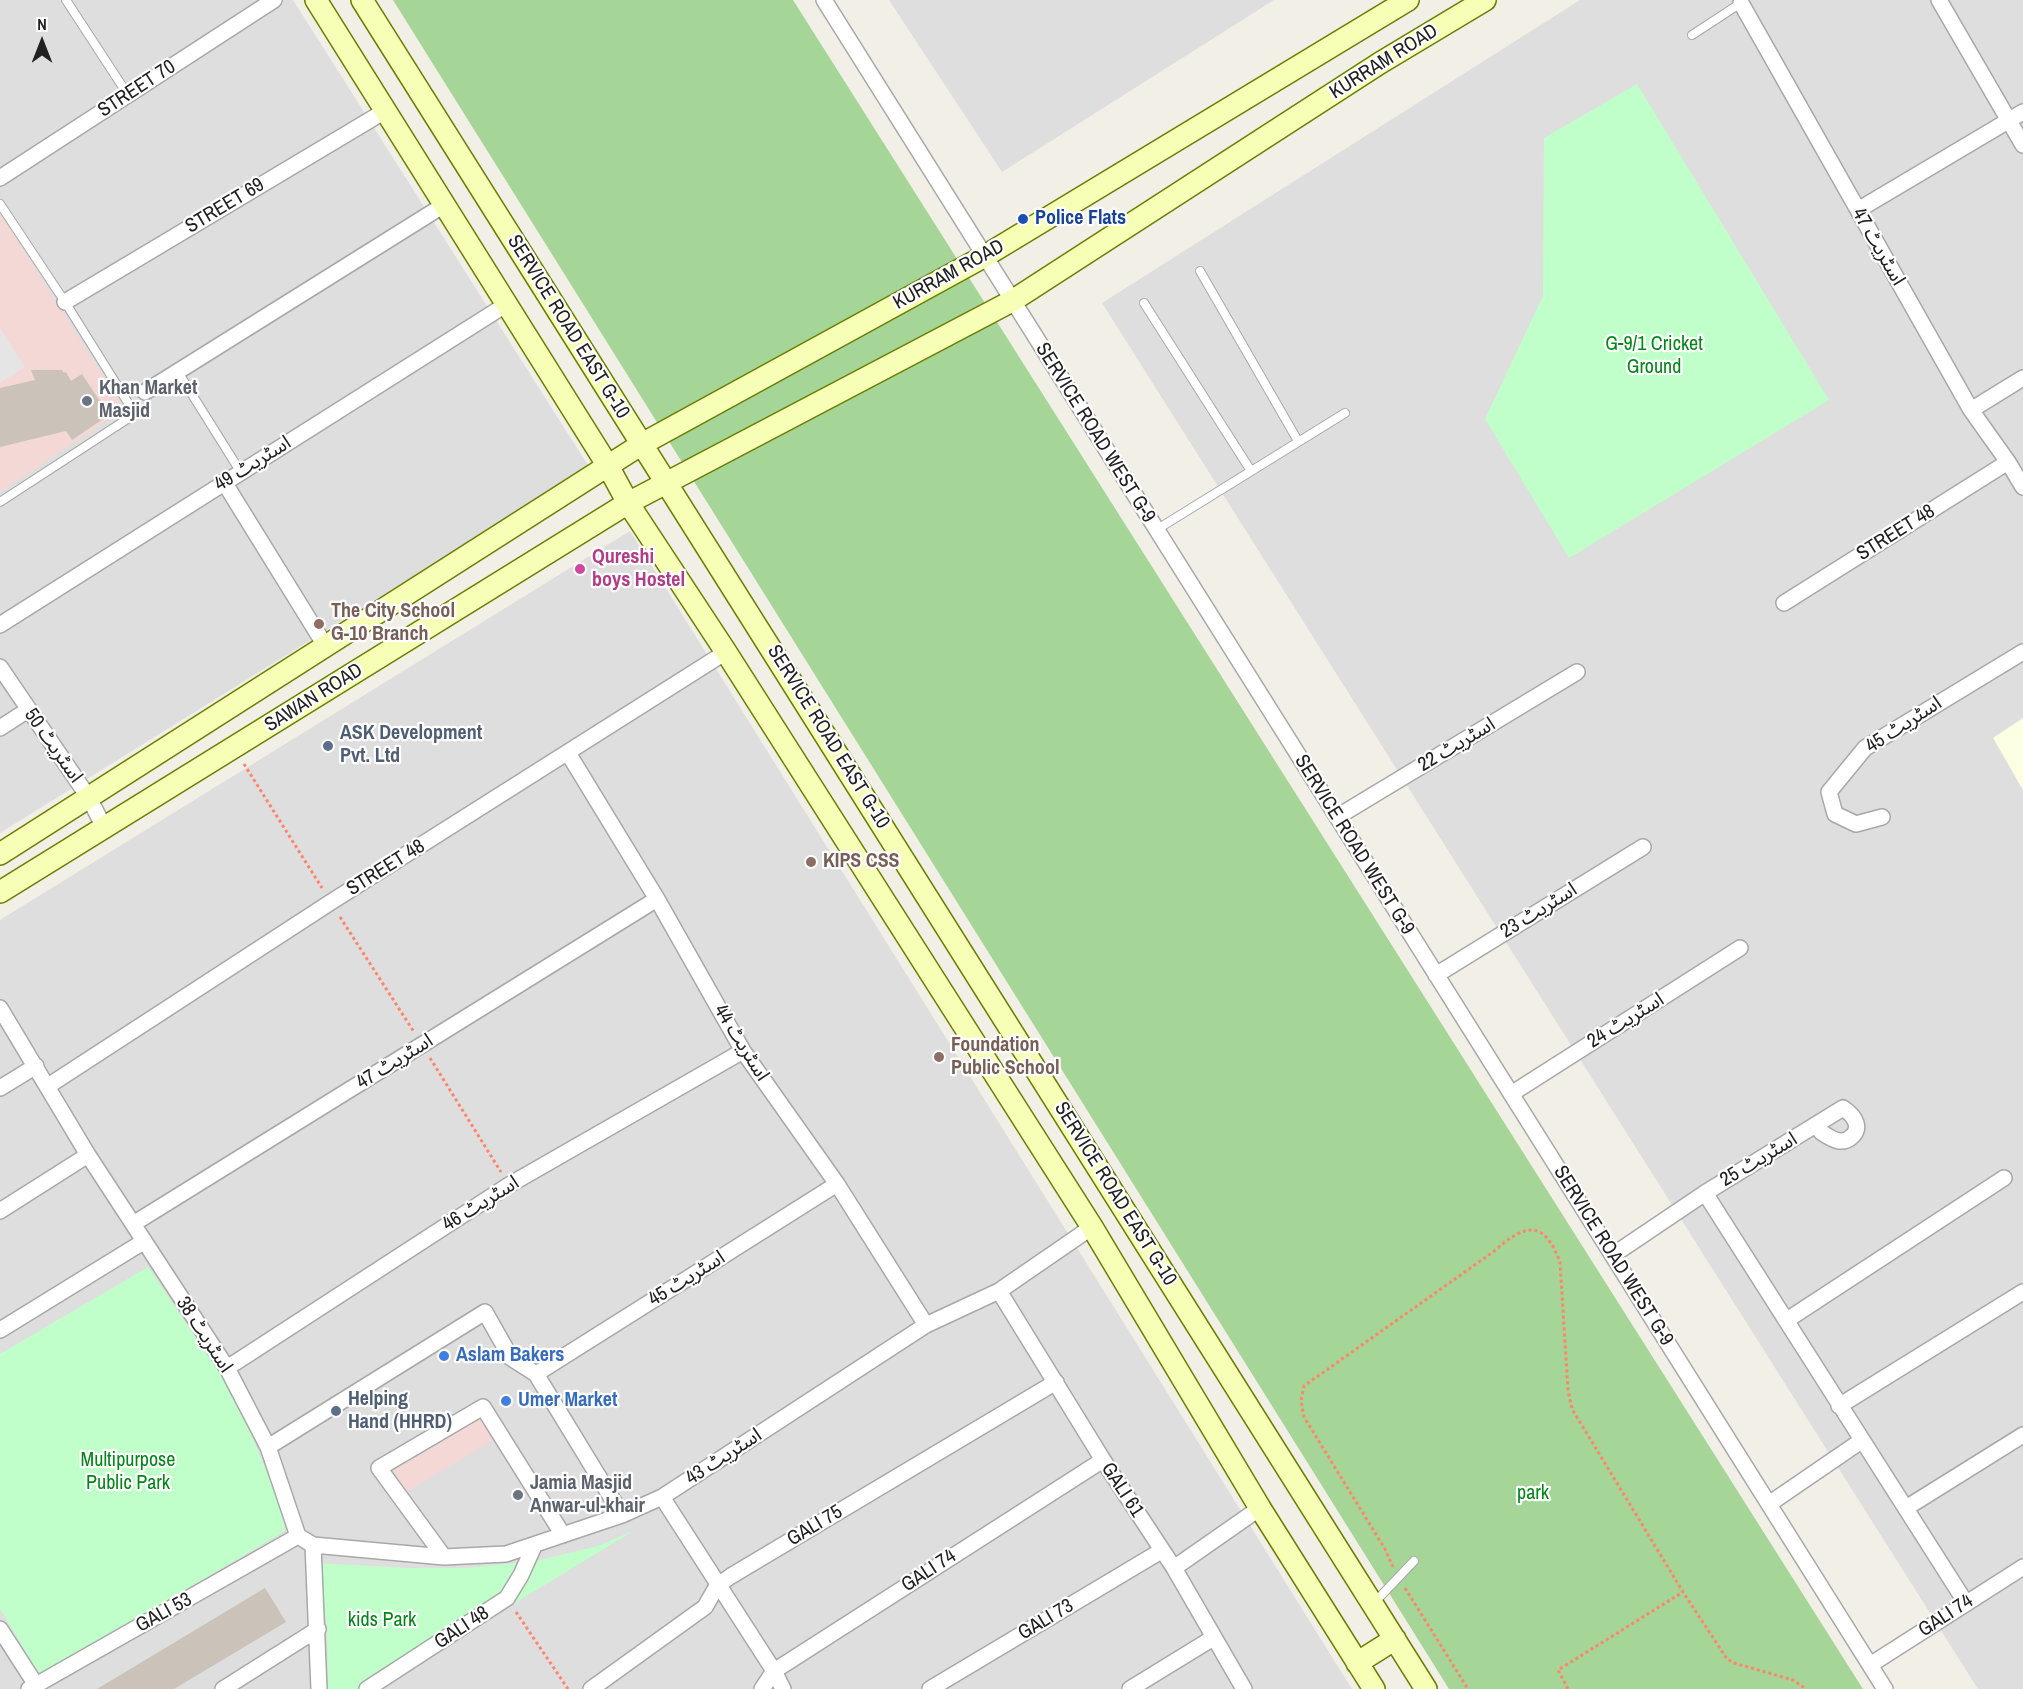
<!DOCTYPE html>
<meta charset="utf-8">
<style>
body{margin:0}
#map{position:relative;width:2023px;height:1689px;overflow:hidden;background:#f2efe7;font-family:"Archivo Narrow",sans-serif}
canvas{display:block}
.north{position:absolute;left:12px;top:12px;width:60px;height:60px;-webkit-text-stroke:4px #fff;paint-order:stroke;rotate:0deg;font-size:16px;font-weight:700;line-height:24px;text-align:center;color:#212121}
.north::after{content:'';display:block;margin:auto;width:21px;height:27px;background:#212121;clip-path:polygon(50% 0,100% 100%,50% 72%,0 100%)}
</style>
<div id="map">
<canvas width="2023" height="1689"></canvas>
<div class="north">N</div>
</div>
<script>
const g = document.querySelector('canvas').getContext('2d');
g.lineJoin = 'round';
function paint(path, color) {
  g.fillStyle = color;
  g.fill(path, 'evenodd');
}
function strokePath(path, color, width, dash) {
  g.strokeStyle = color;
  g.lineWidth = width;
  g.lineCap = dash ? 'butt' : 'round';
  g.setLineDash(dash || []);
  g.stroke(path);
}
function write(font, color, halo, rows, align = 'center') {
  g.font = font + ' "Archivo Narrow","Noto Sans Arabic",sans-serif';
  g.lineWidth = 4.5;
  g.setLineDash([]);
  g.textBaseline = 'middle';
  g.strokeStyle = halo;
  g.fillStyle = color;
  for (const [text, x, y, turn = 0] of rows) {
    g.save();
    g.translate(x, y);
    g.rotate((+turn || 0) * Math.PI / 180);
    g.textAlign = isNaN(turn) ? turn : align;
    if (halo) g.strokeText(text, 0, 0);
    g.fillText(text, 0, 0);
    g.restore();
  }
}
paint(new Path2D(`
 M 0,0 L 293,0 L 589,467 L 0,833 Z
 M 889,0 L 1274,0 L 1002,172 Z
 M 1580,0 L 2023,0 L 2023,1689 L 1978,1689 L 1102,303 Z
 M 630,531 L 1352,1689 L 0,1689 L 0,920 Z`), '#dfdede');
paint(new Path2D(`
 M 0,213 L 124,409 L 0,492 Z
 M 485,1416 L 496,1438 L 406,1492 L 392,1468 Z`), '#f4d8d5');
paint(new Path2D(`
 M 2023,718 L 2023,790 L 1993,738 Z`), '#fdffe2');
paint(new Path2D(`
 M 393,0 L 793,0 L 1863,1689 L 1449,1689 Z`), '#a5d597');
paint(new Path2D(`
 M 1637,84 L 1829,400 L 1569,558 L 1485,419 L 1543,296 L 1544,138 Z
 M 148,1267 L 221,1375 L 250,1430 L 283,1515 L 285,1531 L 40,1675 L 0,1609 L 0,1354 Z
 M 633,1531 L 374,1689 L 328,1689 L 327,1625 L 314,1563 L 408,1568 L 465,1568 L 536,1561 L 598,1546 Z`), '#c1ffca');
paint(new Path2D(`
 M 0,328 L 25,367 L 0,383 Z`), '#e5e5e5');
paint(new Path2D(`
 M 31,370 L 62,370 L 64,373 L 66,372 L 71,381 L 82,374 L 109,415 L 72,440 L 66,431 L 0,447 L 0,388 L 35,380 Z
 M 265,1588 L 286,1622 L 174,1689 L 97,1689 Z`), '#cbc2b9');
const lane = new Path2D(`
 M 66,0 L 128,95
 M 1692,35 L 1741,3
 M 0,204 L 65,302 L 135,414 L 0,502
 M 1200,271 L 1298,441
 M 1144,303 L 1251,471
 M 178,372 L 240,471
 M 1156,530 L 1345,413
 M 1374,1603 L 1414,1561`);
const street = new Path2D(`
 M 824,0 L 1885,1689
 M 1939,0 L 2023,145
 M 1741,3 L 1971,410 L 2008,462 L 2023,487
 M 0,178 L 274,0
 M 1858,210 L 2023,112
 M 65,302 L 385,111
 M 145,392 L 444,205
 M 1971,410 L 2023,378
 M 224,482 L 326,647
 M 1784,603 L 2008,462
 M 0,625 L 507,304
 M 0,667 L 89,798 L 104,827
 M 0,728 L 28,710
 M 568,753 L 657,899 L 743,1051 L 837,1184 L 926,1325
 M 1337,817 L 1577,672
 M 1882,817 L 1856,824 L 1835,814 L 1829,792 L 1865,748 L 2023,652
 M 1436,975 L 1643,847
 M 0,1008 L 88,1155 L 227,1368 L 268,1447 L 298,1536 L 313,1545 L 319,1689
 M 48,1086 L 331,902 L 726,652
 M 0,1088 L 36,1066
 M 1511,1094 L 1740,948
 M 1705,1193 L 1966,1603
 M 0,1211 L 88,1155
 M 133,1224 L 657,899
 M 1613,1255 L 1705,1193 L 1843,1108 C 1849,1112 1854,1116 1856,1123 C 1859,1133 1849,1142 1839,1141 C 1833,1140 1827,1136 1821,1132 L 1819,1126
 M 999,1291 L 1103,1460 L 1174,1568 L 1244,1689
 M 1787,1320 L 2004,1178
 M 0,1330 L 143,1242
 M 227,1368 L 509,1185 L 743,1051
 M 536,1374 L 837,1184
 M 1839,1406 L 2023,1292
 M 268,1447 L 485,1312 L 511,1358 L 536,1374 L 622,1515
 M 662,1497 L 774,1671 L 783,1689
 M 1769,1504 L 1861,1441
 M 1906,1508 L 2023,1435
 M 313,1545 L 444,1557 L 506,1554 L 622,1515 L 662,1497 L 926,1325 L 999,1291 L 1092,1227
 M 444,1557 L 379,1468 L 483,1407 L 563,1535
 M 1174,1568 L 1260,1508
 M 0,1629 L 36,1685
 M 1870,1665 L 2023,1567
 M 29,1689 L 298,1536
 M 223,1689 L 318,1629
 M 367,1689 L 507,1598 L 521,1575 L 534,1546
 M 591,1689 L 705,1607 L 717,1586 L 731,1576 L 1056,1382
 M 762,1689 L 774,1671 L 1103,1460
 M 930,1689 L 1161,1551
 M 1130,1689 L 1213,1638`);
const secondary = new Path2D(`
 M 316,0 L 608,466 L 628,503 L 726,652 L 1092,1227 L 1260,1508 L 1374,1689
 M 362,0 L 1426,1689
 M 0,854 L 642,444 L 985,256 L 1408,0
 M 0,892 L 628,503 L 1012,301 L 1380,63 L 1485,0
 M 1357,1663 L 1395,1639`);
strokePath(lane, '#a8a8a8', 10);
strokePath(street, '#a8a8a8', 18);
strokePath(secondary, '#697f00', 24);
strokePath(new Path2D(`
 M 244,764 L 322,888
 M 340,917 L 414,1032
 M 430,1058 L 501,1172
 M 1393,1567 L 1385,1549 L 1304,1417 L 1301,1401 L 1304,1386 L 1493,1252 C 1525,1224 1543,1218 1560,1262 L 1568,1390 L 1572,1409 L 1683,1592 L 1727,1659 L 1734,1663 L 1793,1680 L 1806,1689
 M 1405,1588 L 1468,1689
 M 516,1612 L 568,1689
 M 1568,1689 L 1558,1670 L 1683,1592`), '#ff846a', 3, [3, 3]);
strokePath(lane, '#fff', 8);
strokePath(street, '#fff', 15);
strokePath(secondary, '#f7ffb7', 21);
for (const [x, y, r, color] of [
 [1023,219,6,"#1a4fb4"],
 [87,401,6,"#6b7280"],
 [580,569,6,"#d1479c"],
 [319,624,6,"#8d6e63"],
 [328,746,6,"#5c6f8a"],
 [811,862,6,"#8d6e63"],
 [939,1057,6,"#8d6e63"],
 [444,1356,6,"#3f7fe0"],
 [506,1401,6,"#3f7fe0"],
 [336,1411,6,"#5c6f8a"],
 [518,1495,6,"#6b7280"]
]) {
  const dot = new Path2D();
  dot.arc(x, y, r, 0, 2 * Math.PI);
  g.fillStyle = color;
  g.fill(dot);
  strokePath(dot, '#fff', 2);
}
write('20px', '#212121', '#fff', [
 ["KURRAM ROAD",1384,62,-32],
 ["STREET 70",137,89,-33],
 ["STREET 69",225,206,-31],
 ["اسٹریٹ 47",1878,247,60],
 ["KURRAM ROAD",949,275,-29],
 ["SERVICE ROAD EAST G-10",568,327,58],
 ["SERVICE ROAD WEST G-9",1095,433,58],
 ["اسٹریٹ 49",253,464,-32],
 ["STREET 48",1896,533,-32],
 ["SAWAN ROAD",314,698,-32],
 ["اسٹریٹ 45",1904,725,-33],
 ["SERVICE ROAD EAST G-10",828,737,58],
 ["اسٹریٹ 22",1457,745,-31],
 ["اسٹریٹ 50",53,746,55],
 ["SERVICE ROAD WEST G-9",1354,845,58],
 ["STREET 48",386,868,-32],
 ["اسٹریٹ 23",1539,911,-32],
 ["اسٹریٹ 24",1626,1021,-32],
 ["اسٹریٹ 44",741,1043,58],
 ["اسٹریٹ 47",395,1062,-32],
 ["اسٹریٹ 25",1759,1160,-31],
 ["SERVICE ROAD EAST G-10",1115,1194,58],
 ["اسٹریٹ 46",481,1204,-32],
 ["SERVICE ROAD WEST G-9",1613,1256,58],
 ["اسٹریٹ 45",687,1279,-32],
 ["اسٹریٹ 38",204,1335,57],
 ["اسٹریٹ 43",724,1457,-33],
 ["GALI 61",1122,1490,57],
 ["GALI 75",815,1526,-31],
 ["GALI 74",929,1571,-33],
 ["GALI 53",164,1613,-29],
 ["GALI 74",1946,1616,-33],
 ["GALI 73",1046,1620,-31],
 ["GALI 48",462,1628,-33]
]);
write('bold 20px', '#164399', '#fff', [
 ["Police Flats",1035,219]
], 'left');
write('20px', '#028716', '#fff', [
 ["G-9/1 Cricket",1654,345],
 ["Ground",1654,368],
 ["Multipurpose",128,1461],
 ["Public Park",128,1484],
 ["park",1533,1494],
 ["kids Park",382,1621]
]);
write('bold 20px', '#5b616d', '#fff', [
 ["Khan Market",99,389],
 ["Masjid",99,412],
 ["Jamia Masjid",530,1484],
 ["Anwar-ul-khair",530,1507]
], 'left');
write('bold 20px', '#b23c85', '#fff', [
 ["Qureshi",592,558],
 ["boys Hostel",592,581]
], 'left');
write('bold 20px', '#785e54', '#fff', [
 ["The City School",331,612],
 ["G-10 Branch",331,635],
 ["KIPS CSS",823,862],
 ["Foundation",951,1046],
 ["Public School",951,1069]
], 'left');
write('bold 20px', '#4e5e75', '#fff', [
 ["ASK Development",340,734],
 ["Pvt. Ltd",340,757],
 ["Helping",348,1400],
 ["Hand (HHRD)",348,1423]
], 'left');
write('bold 20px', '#366cbe', '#fff', [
 ["Aslam Bakers",456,1356],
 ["Umer Market",518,1401]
], 'left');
</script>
